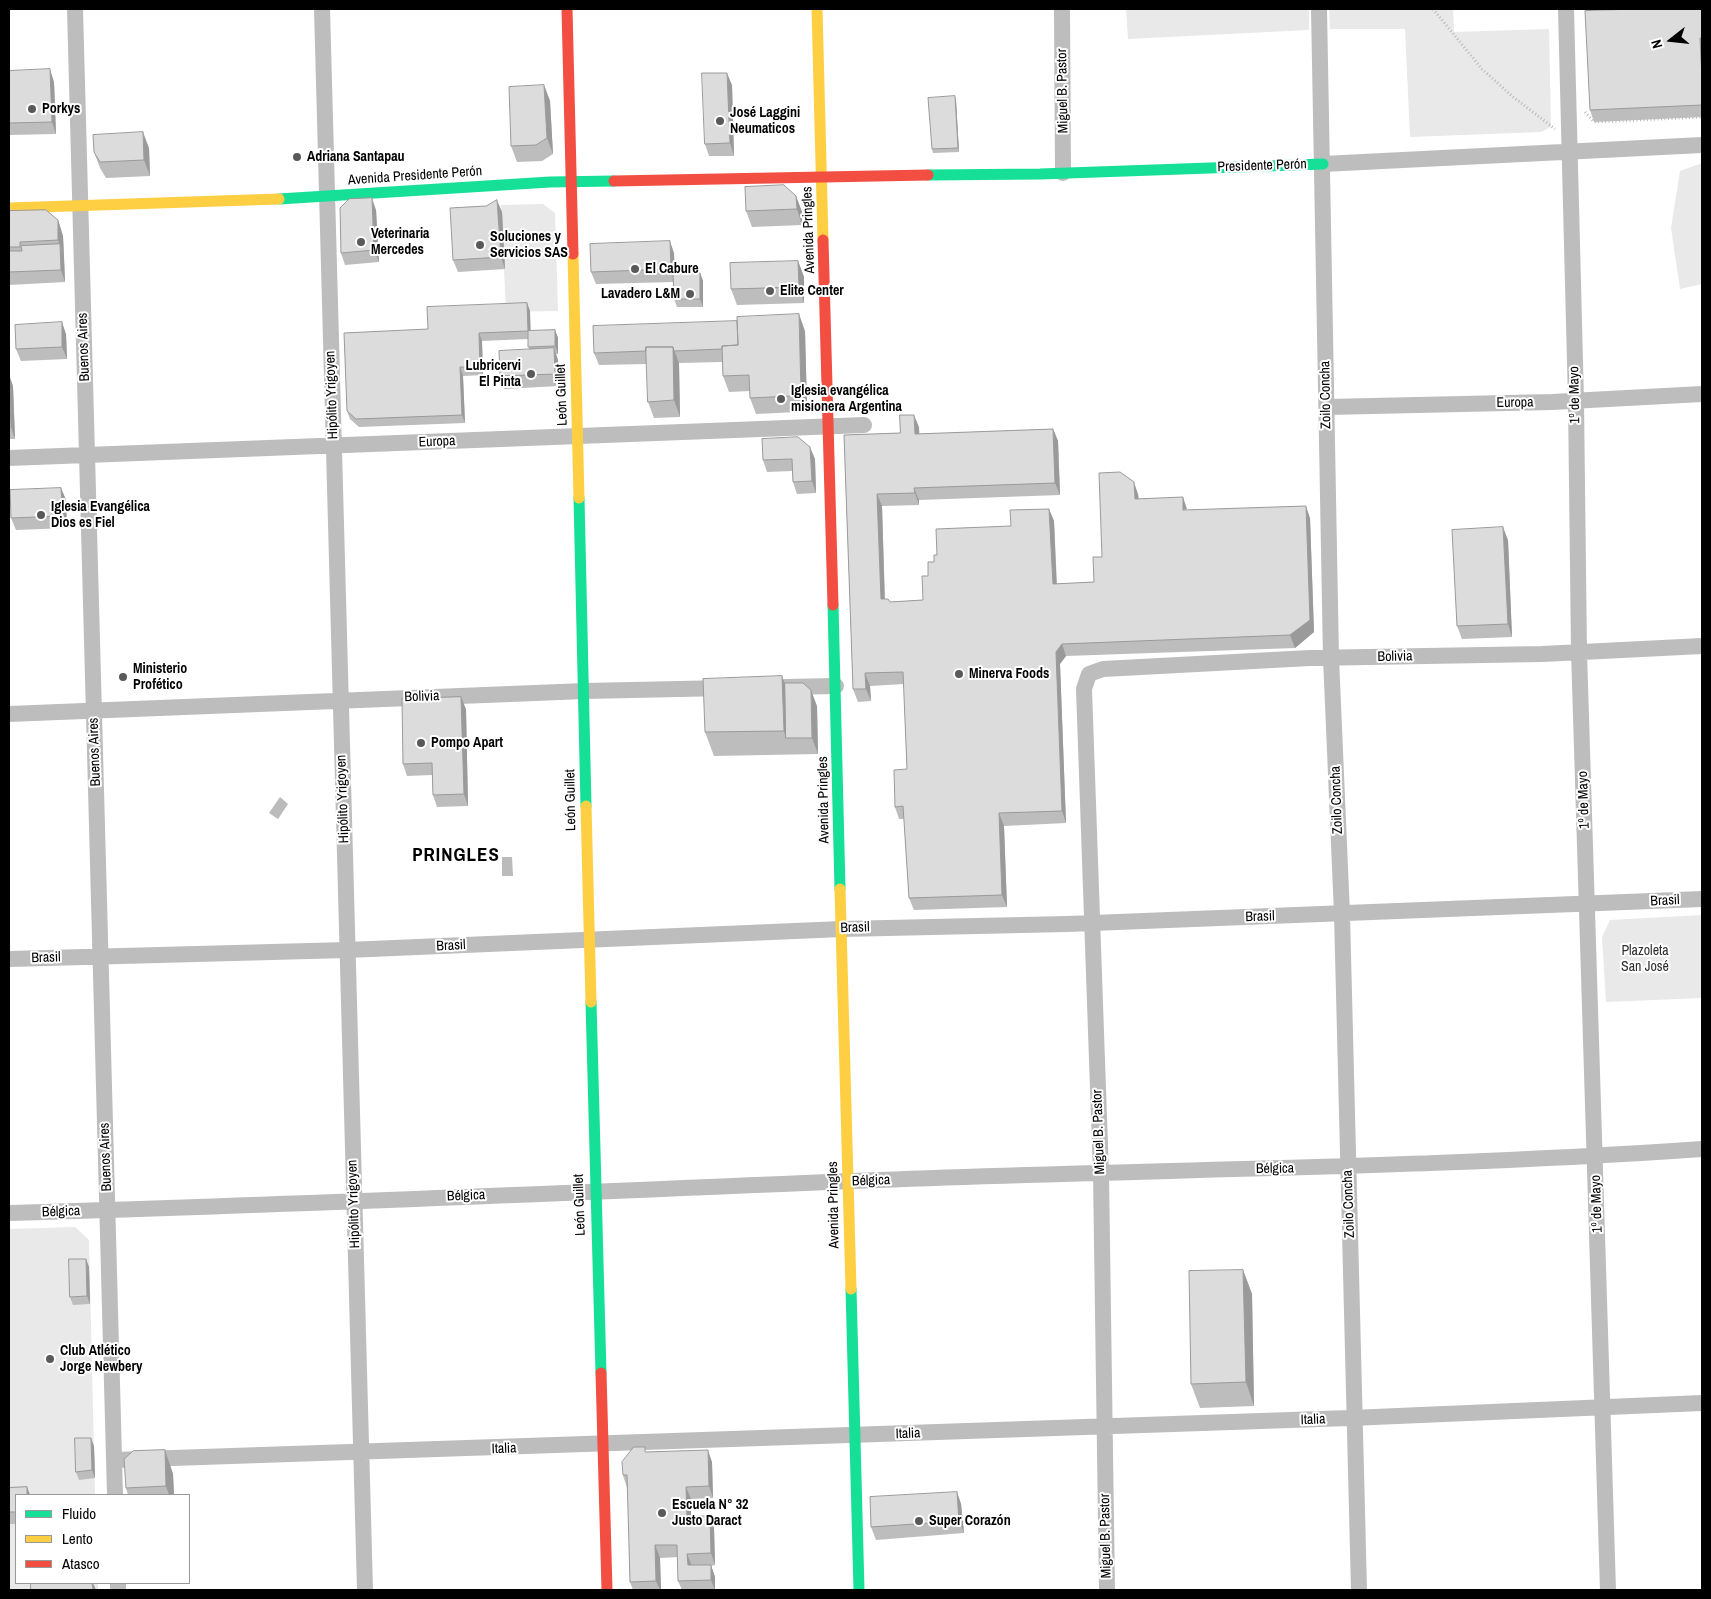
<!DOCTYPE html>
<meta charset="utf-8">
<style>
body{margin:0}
#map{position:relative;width:1711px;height:1599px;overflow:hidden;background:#fff;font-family:"Archivo Narrow",sans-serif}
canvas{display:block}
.frame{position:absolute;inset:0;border:10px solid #000;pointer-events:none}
.legend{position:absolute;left:15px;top:1494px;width:175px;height:90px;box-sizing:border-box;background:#fff;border:1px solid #999;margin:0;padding:6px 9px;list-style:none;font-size:15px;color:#000}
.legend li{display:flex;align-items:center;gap:10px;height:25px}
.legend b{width:25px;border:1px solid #999}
.north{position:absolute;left:1646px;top:15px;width:50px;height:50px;-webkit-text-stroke:4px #fff;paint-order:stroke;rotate:254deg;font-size:14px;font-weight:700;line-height:20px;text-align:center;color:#000}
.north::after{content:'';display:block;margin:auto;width:18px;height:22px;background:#000;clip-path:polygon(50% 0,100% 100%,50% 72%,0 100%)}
</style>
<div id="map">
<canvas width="1711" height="1599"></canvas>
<div class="frame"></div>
<ul class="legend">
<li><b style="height:6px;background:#16e098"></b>Fluido</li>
<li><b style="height:6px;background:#ffcf43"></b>Lento</li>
<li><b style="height:6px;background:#f24e42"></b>Atasco</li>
</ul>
<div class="north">N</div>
</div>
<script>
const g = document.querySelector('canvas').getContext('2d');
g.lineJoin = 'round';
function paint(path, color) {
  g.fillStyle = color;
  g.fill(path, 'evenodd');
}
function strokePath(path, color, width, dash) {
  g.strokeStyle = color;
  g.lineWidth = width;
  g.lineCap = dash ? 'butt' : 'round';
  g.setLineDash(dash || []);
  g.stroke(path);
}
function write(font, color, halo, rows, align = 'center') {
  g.font = font + ' "Archivo Narrow",sans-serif';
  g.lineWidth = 4;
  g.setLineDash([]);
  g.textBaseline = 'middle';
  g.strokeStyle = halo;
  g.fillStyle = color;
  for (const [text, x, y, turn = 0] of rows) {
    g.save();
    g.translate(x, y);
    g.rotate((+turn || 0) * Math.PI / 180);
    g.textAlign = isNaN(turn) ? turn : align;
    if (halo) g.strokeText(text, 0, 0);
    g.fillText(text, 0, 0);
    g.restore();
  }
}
paint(new Path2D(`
 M 1126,9 L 1309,9 L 1309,30 L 1128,39 Z
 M 1329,9 L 1453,9 L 1454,32 L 1549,29 L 1551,127 L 1541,132 L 1410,137 L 1405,29 L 1330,29 Z
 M 1702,163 L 1702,284 L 1680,289 L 1671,228 L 1680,171 Z
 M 543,204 L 555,213 L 558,311 L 506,312 L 501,205 Z
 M 1702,915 L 1702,998 L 1606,1002 L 1602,937 L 1610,920 Z
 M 75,1227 L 89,1240 L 95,1495 L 16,1495 L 16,1583 L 98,1583 L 98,1590 L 9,1590 L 9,1229 Z`), '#e9e9e9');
paint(new Path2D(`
 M 280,797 L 288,804 L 278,819 L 269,813 Z
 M 502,857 L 512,857 L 513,876 L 502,876 Z`), '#bbb');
strokePath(new Path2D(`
 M 1433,9 L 1482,69 L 1512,96 L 1555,129
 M 1585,112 L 1594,122 L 1702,117`), '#b8b8b8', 3, [1, 2.5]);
strokePath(new Path2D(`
 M 75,9 L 115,1495
 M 322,9 L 365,1590
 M 1062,9 L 1063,173
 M 1319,9 L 1331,658 L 1342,914 L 1359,1590
 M 1566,9 L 1576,401 L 1579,652 L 1608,1590
 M 1323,164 L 1702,145
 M 1327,407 L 1552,402 L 1702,394
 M 9,458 L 864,425
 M 785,687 L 836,686
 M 9,714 L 585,691 L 726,688
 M 9,959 L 347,950 L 842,929 L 1067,924 L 1702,899
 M 9,1213 C 290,1205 571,1193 851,1181 C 1135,1169 1419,1169 1702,1149
 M 114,1460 C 644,1445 1173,1427 1702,1403
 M 118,1583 L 118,1590
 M 1107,1590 L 1101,1174 L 1084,689 L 1089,674 L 1103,669 L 1310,658 L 1542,654 L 1702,646`), '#bdbdbd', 16);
strokePath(new Path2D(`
 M 928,175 L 1040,174 L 1323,164
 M 279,199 L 550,182 L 614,181
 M 579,498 L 586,806
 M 833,605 L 840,889
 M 591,1002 L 601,1373
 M 851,1289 L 859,1590`), '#16e098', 11);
strokePath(new Path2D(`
 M 817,9 L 823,240
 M 9,208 L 279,199
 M 573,254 L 579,498
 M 586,806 L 591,1002
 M 840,889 L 851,1289`), '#ffcf43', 11);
strokePath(new Path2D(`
 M 567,9 L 573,254
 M 614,181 L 928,175
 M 823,240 L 833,605
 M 601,1373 L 607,1590`), '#f24e42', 11);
paint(new Path2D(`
 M 1702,9 L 1702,117 L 1594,122 L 1590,110 Z
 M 9,71 L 54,82 L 56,134 L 9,135 Z
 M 544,85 L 550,101 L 553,154 L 542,161 L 517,162 L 511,146 Z
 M 732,85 L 734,156 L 709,156 L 705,144 Z
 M 956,100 L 959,152 L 933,153 L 932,149 Z
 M 149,148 L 150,176 L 106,178 L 100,168 L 94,152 Z
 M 796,196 L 802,212 L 802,225 L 752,227 L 746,211 Z
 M 376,210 L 379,262 L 345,265 L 341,253 Z
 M 9,211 L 58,220 L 63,236 L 65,282 L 9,285 Z
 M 502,212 L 505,269 L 458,272 L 453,260 Z
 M 674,253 L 675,273 L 700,273 L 703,281 L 703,307 L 677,307 L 674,299 L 674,282 L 596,284 L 591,272 Z
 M 798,261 L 804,277 L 804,303 L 737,305 L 731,289 Z
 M 527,303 L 530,311 L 530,331 L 555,330 L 558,338 L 558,354 L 556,354 L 558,360 L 559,386 L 504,389 L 500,376 L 529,349 L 528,339 L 482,341 L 483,375 L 463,376 L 465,423 L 359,427 L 350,419 L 347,411 L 428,329 Z
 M 805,331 L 807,407 L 797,412 L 756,414 L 750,398 L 750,391 L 729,392 L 723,376 L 722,362 L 679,363 L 680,417 L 654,418 L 648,402 L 647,364 L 599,365 L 594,353 Z
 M 66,334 L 67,359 L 21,361 L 16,349 Z
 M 9,375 L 13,386 L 15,439 L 9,439 Z
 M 919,427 L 919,434 L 1053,429 L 1058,441 L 1060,495 L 919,500 L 919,505 L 882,506 L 885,599 L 890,602 L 923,600 L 928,576 L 937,555 L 1011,526 L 1049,509 L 1054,521 L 1057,584 L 1094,582 L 1102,557 L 1138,494 L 1139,499 L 1187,510 L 1310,518 L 1314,632 L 1295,648 L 1066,656 L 1060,664 L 1066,823 L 1004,826 L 1007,907 L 914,910 L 909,898 L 904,819 L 899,819 L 895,807 L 907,769 L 904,684 L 870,686 L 871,701 L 858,702 L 853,689 L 844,435 L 900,433 Z
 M 798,437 L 815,459 L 816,493 L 797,494 L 793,482 L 792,471 L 767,472 L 763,460 Z
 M 61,488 L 66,500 L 67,528 L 16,530 L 11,518 Z
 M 1508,540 L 1512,637 L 1462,639 L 1457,626 Z
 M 785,683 L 817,706 L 818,754 L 714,756 L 705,732 Z
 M 466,709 L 468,806 L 437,807 L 433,795 L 432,775 L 407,776 L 403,764 Z
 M 86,1259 L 89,1267 L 90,1304 L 73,1305 L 70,1297 Z
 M 1243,1270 L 1252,1294 L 1254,1406 L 1200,1408 L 1191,1384 Z
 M 94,1446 L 95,1478 L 79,1480 L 76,1472 Z
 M 165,1450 L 173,1474 L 174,1495 L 128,1495 L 126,1488 Z
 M 647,1452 L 712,1462 L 713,1498 L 691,1499 L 691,1516 L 710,1516 L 714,1528 L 715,1565 L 711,1566 L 715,1577 L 715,1590 L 682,1590 L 678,1581 L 678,1557 L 660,1558 L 661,1590 L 633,1590 L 630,1582 L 628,1488 L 627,1488 L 623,1475 Z
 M 27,1487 L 30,1495 L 16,1495 L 16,1524 L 9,1524 L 9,1488 Z
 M 957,1492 L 961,1504 L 964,1533 L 876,1540 L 871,1527 Z`), '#bdbdbd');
paint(new Path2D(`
 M 1700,38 L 1702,43 L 1702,78 Z
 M 50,69 L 54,82 L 56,134 L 52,122 Z
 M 727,73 L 732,85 L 734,156 L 730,143 Z
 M 544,85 L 550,101 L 553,154 L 547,138 Z
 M 955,96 L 956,100 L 959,152 L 958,148 Z
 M 143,132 L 149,148 L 150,176 L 144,160 Z
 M 796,196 L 802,212 L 802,225 L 797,209 Z
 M 372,198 L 376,210 L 379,262 L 374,250 Z
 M 497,200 L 502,212 L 505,269 L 501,257 Z
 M 58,220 L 63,236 L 64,256 L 58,240 Z
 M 670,241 L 674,253 L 675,282 L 671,269 Z
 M 60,244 L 64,256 L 65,282 L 61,270 Z
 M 798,261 L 804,277 L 804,303 L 799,287 Z
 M 700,273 L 703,281 L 703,307 L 700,299 Z
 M 527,303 L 530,311 L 531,339 L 528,331 Z
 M 799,314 L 805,331 L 807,407 L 801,391 Z
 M 62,322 L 66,334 L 67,359 L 62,347 Z
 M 555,330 L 558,338 L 558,354 L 555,346 Z
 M 479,333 L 482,341 L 483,375 L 480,367 Z
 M 673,347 L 679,363 L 680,417 L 674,400 Z
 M 554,348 L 558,360 L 559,386 L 555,374 Z
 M 460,367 L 463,376 L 465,423 L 462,415 Z
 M 9,375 L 13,386 L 15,439 L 11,427 Z
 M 914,415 L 919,427 L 920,446 L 915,434 Z
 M 1053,429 L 1058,441 L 1060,495 L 1055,483 Z
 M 810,447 L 815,459 L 816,493 L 812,481 Z
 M 1134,482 L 1138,494 L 1139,511 L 1135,499 Z
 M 61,488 L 66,500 L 67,528 L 63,516 Z
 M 914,488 L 919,500 L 919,505 L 915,493 Z
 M 877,494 L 882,506 L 885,611 L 881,599 Z
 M 1183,497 L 1187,509 L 1183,510 Z
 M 1306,506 L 1310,518 L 1314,632 L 1295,648 L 1290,635 Z
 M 1049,509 L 1054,521 L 1057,596 L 1053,584 Z
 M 1503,527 L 1508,540 L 1512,637 L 1508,624 Z
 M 1062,644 L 1066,656 L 1060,664 L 1066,823 L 1062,811 L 1056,652 Z
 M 865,673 L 870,686 L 871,701 L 866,689 Z
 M 782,676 L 791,699 L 786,738 L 784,731 Z
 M 811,690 L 817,706 L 818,754 L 812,738 Z
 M 461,697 L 466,709 L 468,806 L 464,794 Z
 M 999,813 L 1004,826 L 1007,907 L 1002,895 Z
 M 86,1259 L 89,1267 L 90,1304 L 87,1296 Z
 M 1243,1270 L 1252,1294 L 1254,1406 L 1246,1382 Z
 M 91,1438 L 94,1446 L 95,1478 L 92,1470 Z
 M 165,1450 L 173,1474 L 174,1495 L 169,1495 L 166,1486 Z
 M 708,1450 L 712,1462 L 713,1498 L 709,1486 Z
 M 27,1487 L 30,1495 L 27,1495 Z
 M 686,1487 L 691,1499 L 691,1528 L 687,1516 Z
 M 957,1492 L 961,1504 L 964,1533 L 959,1521 Z
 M 710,1516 L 714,1528 L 715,1565 L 711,1553 Z
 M 655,1545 L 660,1558 L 661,1590 L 660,1590 L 656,1581 Z
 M 687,1554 L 692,1566 L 688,1565 Z
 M 711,1565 L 715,1577 L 715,1590 L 711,1580 Z
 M 92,1583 L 93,1583 L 96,1590 L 93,1590 Z`), '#9a9a9a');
const building = new Path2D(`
 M 1636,9 L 1702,9 L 1702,38 L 1700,38 L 1702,78 L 1702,105 L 1590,110 L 1585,11 Z
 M 50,69 L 52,122 L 9,123 L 9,71 Z
 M 702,73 L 727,73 L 730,143 L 705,144 Z
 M 544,85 L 547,138 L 536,145 L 511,146 L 509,87 Z
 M 955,96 L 958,148 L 932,149 L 928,98 Z
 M 143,132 L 144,160 L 100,162 L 94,152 L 93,135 Z
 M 784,185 L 796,196 L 797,209 L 746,211 L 745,187 Z
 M 372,198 L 374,250 L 341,253 L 340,208 L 349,199 Z
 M 497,200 L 501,257 L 453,260 L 450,208 L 486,206 Z
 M 46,210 L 58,220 L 58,240 L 20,242 L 20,247 L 9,247 L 9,211 Z
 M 670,241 L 671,269 L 591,272 L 590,244 Z
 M 60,244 L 61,270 L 9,272 L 9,251 L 22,251 L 21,246 Z
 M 798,261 L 799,287 L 731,289 L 730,263 Z
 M 700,273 L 700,299 L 674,299 L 673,274 Z
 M 527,303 L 528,331 L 479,333 L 480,367 L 460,367 L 462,415 L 356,419 L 347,411 L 344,333 L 428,329 L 427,307 Z
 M 799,314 L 801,391 L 791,396 L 750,398 L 749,375 L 723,376 L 722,346 L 738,345 L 737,317 Z
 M 737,321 L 738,345 L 722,346 L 722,349 L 674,351 L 673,347 L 646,347 L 646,351 L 594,353 L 593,326 Z
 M 62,322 L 62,347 L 16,349 L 15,325 Z
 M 555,330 L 555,346 L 528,347 L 528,331 Z
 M 646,347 L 673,347 L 674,400 L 648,402 Z
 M 554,348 L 555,374 L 500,376 L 499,351 Z
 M 9,381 L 11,427 L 9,427 Z
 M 900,415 L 914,415 L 915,434 L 1053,429 L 1055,483 L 914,488 L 915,493 L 877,494 L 881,599 L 888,599 L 890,602 L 923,600 L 922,576 L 928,576 L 928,562 L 934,562 L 934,555 L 937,555 L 936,529 L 1011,526 L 1010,510 L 1049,509 L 1053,584 L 1094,582 L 1093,557 L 1102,557 L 1099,473 L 1120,472 L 1134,482 L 1135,499 L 1183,497 L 1183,510 L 1306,506 L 1310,620 L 1290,635 L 1062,644 L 1056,652 L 1062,811 L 999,813 L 1002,895 L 909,898 L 903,806 L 895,807 L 894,770 L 907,769 L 903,672 L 865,673 L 866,689 L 853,689 L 844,435 L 900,433 Z
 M 798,437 L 810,447 L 812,481 L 793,482 L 792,459 L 763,460 L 762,439 Z
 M 61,488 L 63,516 L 11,518 L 10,490 Z
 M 1503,527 L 1508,624 L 1457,626 L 1452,530 Z
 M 782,676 L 784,731 L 705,732 L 703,679 Z
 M 785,683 L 803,683 L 811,690 L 812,738 L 786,738 Z
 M 461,697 L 464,794 L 433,795 L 432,763 L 403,764 L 402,699 Z
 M 69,1259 L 86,1259 L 87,1296 L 70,1297 Z
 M 1243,1270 L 1246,1382 L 1191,1384 L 1189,1271 Z
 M 75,1438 L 91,1438 L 92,1470 L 76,1472 Z
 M 634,1447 L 645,1447 L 645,1452 L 708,1450 L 709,1486 L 686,1487 L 687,1516 L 710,1516 L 711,1553 L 687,1554 L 688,1565 L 711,1565 L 711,1580 L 678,1581 L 677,1545 L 655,1545 L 656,1581 L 630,1582 L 627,1475 L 623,1475 L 622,1462 Z
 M 165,1450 L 166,1486 L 126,1488 L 124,1459 L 133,1451 Z
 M 27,1487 L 27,1495 L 16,1495 L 16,1512 L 9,1512 L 9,1488 Z
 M 957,1492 L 959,1521 L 871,1527 L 870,1497 Z
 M 31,1583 L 92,1583 L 93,1590 L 31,1590 Z`);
paint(building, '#dcdcdc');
strokePath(building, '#9a9a9a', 1);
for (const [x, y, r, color] of [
 [32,109,5,"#595959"],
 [720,121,5,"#595959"],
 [297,157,5,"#595959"],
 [361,242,5,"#595959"],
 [480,245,5,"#595959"],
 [635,269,5,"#595959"],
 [770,291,5,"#595959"],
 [690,294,5,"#595959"],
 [531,374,5,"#595959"],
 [781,399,5,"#595959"],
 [41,515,5,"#595959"],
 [959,674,5,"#595959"],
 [123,677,5,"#595959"],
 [421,743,5,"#595959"],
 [50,1359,5,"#595959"],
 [662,1513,5,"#595959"],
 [919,1521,5,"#595959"]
]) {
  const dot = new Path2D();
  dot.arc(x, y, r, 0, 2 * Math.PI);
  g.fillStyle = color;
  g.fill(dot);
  strokePath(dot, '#fff', 2);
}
write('14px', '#000', '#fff', [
 ["Miguel B. Pastor",1063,91,-91],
 ["Presidente Perón",1262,166,-2],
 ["Avenida Presidente Perón",415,176,-4],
 ["Avenida Pringles",809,230,-92],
 ["Buenos Aires",84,347,-92],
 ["Hipólito Yrigoyen",332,395,-92],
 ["León Guillet",562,395,-92],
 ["Zoilo Concha",1326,395,-91],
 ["1º de Mayo",1575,395,-91],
 ["Europa",1515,403,-1],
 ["Europa",437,442,-2],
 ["Bolivia",1395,657,-1],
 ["Bolivia",422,697,-2],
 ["Buenos Aires",95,752,-92],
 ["Hipólito Yrigoyen",343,799,-92],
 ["León Guillet",571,800,-91],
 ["Avenida Pringles",824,800,-91],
 ["Zoilo Concha",1337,800,-92],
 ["1º de Mayo",1584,800,-92],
 ["Brasil",1665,901,-3],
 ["Brasil",1260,917,-2],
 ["Brasil",855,928,-2],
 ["Brasil",451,946,-3],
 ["Brasil",46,958,-2],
 ["Miguel B. Pastor",1099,1132,-92],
 ["Buenos Aires",106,1157,-92],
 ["Bélgica",1275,1169,-1],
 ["Bélgica",871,1181,-2],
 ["Bélgica",466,1196,-2],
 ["Hipólito Yrigoyen",354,1204,-92],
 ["Zoilo Concha",1349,1204,-92],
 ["1º de Mayo",1597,1204,-92],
 ["León Guillet",580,1205,-92],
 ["Avenida Pringles",834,1205,-91],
 ["Bélgica",61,1212,-2],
 ["Italia",1313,1420,-2],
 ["Italia",908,1434,-2],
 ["Italia",504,1449,-2],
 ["Miguel B. Pastor",1106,1536,-91]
]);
write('bold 14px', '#000', '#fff', [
 ["Porkys",42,109],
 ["José Laggini",730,113],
 ["Neumaticos",730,129],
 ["Adriana Santapau",307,157],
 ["Veterinaria",371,234],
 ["Mercedes",371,250],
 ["Soluciones y",490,237],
 ["Servicios SAS",490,253],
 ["El Cabure",645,269],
 ["Elite Center",780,291],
 ["Lavadero L&M",680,294,"right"],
 ["Lubricervi",521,366,"right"],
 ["El Pinta",521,382,"right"],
 ["Iglesia evangélica",791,391],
 ["misionera Argentina",791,407],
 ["Iglesia Evangélica",51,507],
 ["Dios es Fiel",51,523],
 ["Ministerio",133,669],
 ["Profético",133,685],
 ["Minerva Foods",969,674],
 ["Pompo Apart",431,743],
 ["Club Atlético",60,1351],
 ["Jorge Newbery",60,1367],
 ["Escuela N° 32",672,1505],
 ["Justo Daract",672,1521],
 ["Super Corazón",929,1521]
], 'left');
write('14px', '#2e2e2e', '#fff', [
 ["Plazoleta",1645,951],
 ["San José",1645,967]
]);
g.letterSpacing = '1px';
write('bold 19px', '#000', '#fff', [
 ["PRINGLES",456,856]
]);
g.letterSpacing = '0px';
</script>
